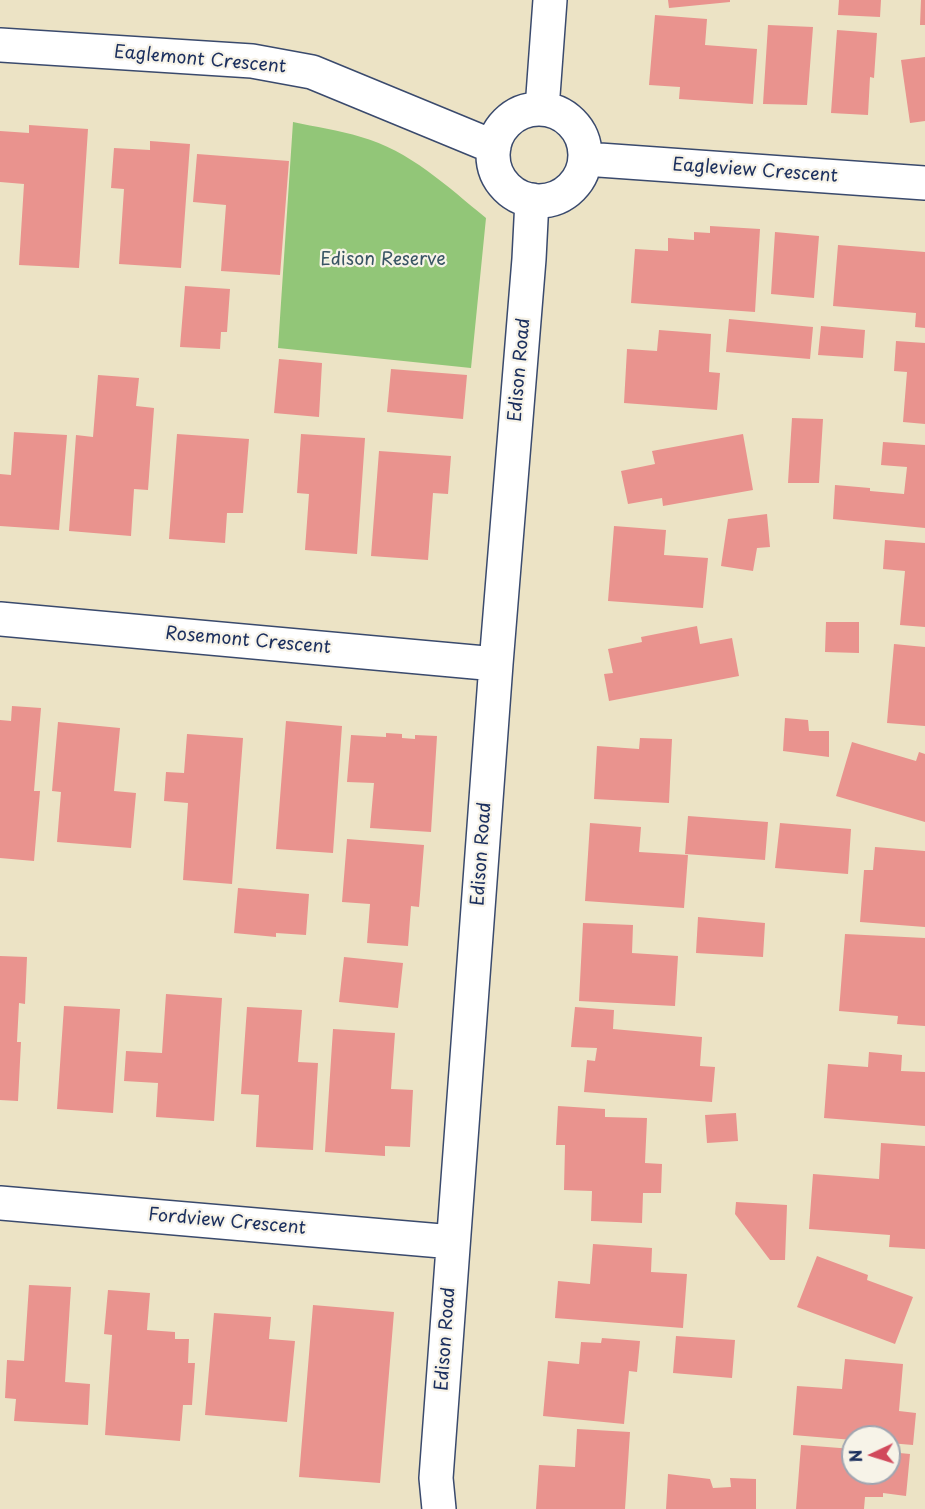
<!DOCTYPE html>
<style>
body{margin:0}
#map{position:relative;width:925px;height:1509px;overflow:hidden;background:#ece3c5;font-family:"Playpen Sans",sans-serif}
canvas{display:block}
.north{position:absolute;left:841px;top:1425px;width:60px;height:60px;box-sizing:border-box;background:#f7f3e8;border:2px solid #9fa5b1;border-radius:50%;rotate:266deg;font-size:16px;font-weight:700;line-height:24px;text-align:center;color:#1b2f5e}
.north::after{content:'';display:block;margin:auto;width:21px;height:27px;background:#d1495b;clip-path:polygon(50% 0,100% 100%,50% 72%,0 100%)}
</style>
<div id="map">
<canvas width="925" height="1509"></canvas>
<div class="north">N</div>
</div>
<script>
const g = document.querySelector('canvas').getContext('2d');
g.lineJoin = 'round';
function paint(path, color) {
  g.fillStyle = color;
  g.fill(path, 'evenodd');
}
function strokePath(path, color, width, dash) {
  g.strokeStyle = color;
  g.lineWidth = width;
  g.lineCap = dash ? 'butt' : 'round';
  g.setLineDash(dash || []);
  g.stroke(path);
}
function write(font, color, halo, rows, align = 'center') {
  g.font = font + ' "Playpen Sans",sans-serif';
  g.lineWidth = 4.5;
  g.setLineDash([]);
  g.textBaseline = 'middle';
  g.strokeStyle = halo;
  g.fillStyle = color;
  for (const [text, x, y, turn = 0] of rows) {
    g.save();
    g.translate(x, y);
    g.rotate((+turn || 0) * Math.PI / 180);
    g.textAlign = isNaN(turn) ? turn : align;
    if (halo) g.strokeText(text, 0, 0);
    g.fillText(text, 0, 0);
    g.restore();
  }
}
paint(new Path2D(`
 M 293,122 C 315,127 339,130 361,137 C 409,150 448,187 486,218 L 471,368 L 278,348 Z`), '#92c678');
paint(new Path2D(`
 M 668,0 L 730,0 L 730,2 L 669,8 Z
 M 839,0 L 881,0 L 880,17 L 838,15 Z
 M 921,0 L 925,0 L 925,25 L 920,25 Z
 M 655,15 L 707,19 L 705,45 L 757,49 L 753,104 L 679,99 L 680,87 L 649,85 Z
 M 768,25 L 813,27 L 807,105 L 763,104 Z
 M 837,30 L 877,33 L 874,78 L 870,77 L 868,115 L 831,113 Z
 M 925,57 L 925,121 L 910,123 L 901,60 Z
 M 29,125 L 88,129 L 79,268 L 19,265 L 24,184 L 0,182 L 0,131 L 29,133 Z
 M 150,141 L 190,144 L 181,268 L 119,264 L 124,189 L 111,188 L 114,148 L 150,150 Z
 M 197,154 L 289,161 L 280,275 L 221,271 L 226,205 L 193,202 Z
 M 710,226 L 760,229 L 755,312 L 631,303 L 635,249 L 668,251 L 668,238 L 694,240 L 694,232 L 710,233 Z
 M 775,232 L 819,236 L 814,298 L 771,294 Z
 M 838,245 L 925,252 L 925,328 L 915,327 L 916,313 L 833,306 Z
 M 185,286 L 230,289 L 227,332 L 221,332 L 220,349 L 180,347 Z
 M 729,319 L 813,327 L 810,359 L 726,352 Z
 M 821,326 L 865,330 L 863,358 L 818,355 Z
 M 659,330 L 711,334 L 709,372 L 720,373 L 717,410 L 624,403 L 627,349 L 657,351 Z
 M 896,341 L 925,343 L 925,424 L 903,422 L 907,372 L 894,371 Z
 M 279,359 L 322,363 L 319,417 L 274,413 Z
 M 391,369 L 467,375 L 463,419 L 387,412 Z
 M 98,375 L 139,378 L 136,406 L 154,408 L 148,490 L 134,489 L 131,536 L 69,531 L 76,435 L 93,437 Z
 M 792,418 L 823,419 L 819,483 L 788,483 Z
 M 14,432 L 67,435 L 59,530 L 0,526 L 0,474 L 11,475 Z
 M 177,434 L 249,439 L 243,513 L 227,513 L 225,543 L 169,539 Z
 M 301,434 L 365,438 L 357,554 L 305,550 L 309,494 L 297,493 Z
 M 743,434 L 753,490 L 663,506 L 662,498 L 628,504 L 621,471 L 655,464 L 652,451 Z
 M 883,442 L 925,445 L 925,528 L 833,519 L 835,485 L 870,488 L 870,491 L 904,494 L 907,467 L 881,465 Z
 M 379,451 L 451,456 L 448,494 L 433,493 L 428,560 L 371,556 Z
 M 767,514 L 770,547 L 757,548 L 753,571 L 721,566 L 728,519 Z
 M 614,526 L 666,530 L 664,555 L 708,558 L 703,608 L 608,601 Z
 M 885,540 L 925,543 L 925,627 L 900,625 L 905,571 L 883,569 Z
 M 826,622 L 859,622 L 859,653 L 825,652 Z
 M 697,626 L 700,644 L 732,638 L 739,676 L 609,701 L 604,674 L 613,673 L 608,649 L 642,642 L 641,637 Z
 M 894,644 L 925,647 L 925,726 L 887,723 Z
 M 12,706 L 41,708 L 34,791 L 40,791 L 34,861 L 0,858 L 0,720 L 11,721 Z
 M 785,718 L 808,720 L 809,731 L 829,731 L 829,757 L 783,751 Z
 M 286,721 L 342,726 L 333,853 L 276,849 Z
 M 58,722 L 120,728 L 114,791 L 136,793 L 131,848 L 57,842 L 61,792 L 52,791 Z
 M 386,733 L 402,734 L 402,738 L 415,739 L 415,735 L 437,736 L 431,832 L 370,828 L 374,783 L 347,782 L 351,735 L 386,737 Z
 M 187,734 L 243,738 L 232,884 L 183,880 L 188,803 L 164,801 L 166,772 L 184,773 Z
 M 640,738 L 672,739 L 669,803 L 594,799 L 597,746 L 639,749 Z
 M 852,742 L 916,761 L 919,752 L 925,754 L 925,822 L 836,796 Z
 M 688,816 L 768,822 L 765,860 L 685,854 Z
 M 590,823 L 641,827 L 639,852 L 688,855 L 684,908 L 585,901 Z
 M 780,823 L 851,829 L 848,874 L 775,868 Z
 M 347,839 L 424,845 L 419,907 L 411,906 L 408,946 L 367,943 L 370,904 L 342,902 Z
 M 875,847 L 925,851 L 925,927 L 860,922 L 864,870 L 873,870 Z
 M 238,888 L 309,894 L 306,935 L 276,933 L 276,937 L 234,933 Z
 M 698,917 L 765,923 L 763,957 L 696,953 Z
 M 583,923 L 633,925 L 632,953 L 678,956 L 675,1006 L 579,1001 Z
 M 845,934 L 925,938 L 925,1026 L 897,1024 L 898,1016 L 839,1011 Z
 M 0,956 L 27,957 L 25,1004 L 19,1003 L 17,1042 L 21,1042 L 18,1101 L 0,1100 Z
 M 344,957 L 403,963 L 398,1008 L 339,1002 Z
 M 166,994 L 222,998 L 214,1121 L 156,1117 L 158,1083 L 124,1081 L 126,1051 L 162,1053 Z
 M 64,1006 L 120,1009 L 113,1113 L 57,1109 Z
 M 247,1007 L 302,1010 L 298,1062 L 318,1063 L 313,1150 L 256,1147 L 259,1095 L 241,1094 Z
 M 575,1007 L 614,1010 L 613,1029 L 702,1037 L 700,1066 L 715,1067 L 712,1102 L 584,1092 L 587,1060 L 595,1061 L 597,1048 L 571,1047 Z
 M 333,1029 L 395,1033 L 391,1089 L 413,1090 L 410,1147 L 385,1146 L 385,1156 L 325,1152 Z
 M 869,1052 L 902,1055 L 901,1071 L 925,1072 L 925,1126 L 824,1118 L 828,1064 L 868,1067 Z
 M 558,1106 L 605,1109 L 605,1117 L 647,1118 L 645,1163 L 662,1164 L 661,1193 L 643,1193 L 642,1223 L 591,1221 L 592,1191 L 564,1190 L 565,1145 L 556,1145 Z
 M 736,1113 L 738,1141 L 707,1143 L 705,1115 Z
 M 881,1143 L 925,1146 L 925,1249 L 889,1247 L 890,1235 L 809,1229 L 813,1174 L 879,1179 Z
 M 736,1202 L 787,1205 L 785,1260 L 770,1260 L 735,1214 Z
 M 593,1244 L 652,1248 L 651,1272 L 687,1274 L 683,1328 L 555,1318 L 558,1281 L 590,1284 Z
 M 817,1256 L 868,1275 L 867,1280 L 913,1297 L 895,1344 L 797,1307 Z
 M 29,1285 L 71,1287 L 65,1382 L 90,1384 L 88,1425 L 14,1421 L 16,1399 L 5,1398 L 7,1360 L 24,1361 Z
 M 108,1290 L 150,1293 L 147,1330 L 175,1332 L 175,1339 L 189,1339 L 188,1363 L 195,1363 L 192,1405 L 183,1405 L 180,1441 L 105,1435 L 112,1335 L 104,1334 Z
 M 313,1305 L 394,1312 L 380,1483 L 299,1477 Z
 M 214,1313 L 271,1317 L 269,1339 L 295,1341 L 287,1422 L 205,1415 Z
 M 676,1336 L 735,1340 L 732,1378 L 673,1373 Z
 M 602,1338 L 640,1341 L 637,1372 L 629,1371 L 624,1424 L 543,1416 L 548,1361 L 579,1364 L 581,1342 L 601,1343 Z
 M 845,1359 L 903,1364 L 899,1411 L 916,1413 L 913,1445 L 889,1443 L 889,1437 L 853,1437 L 853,1440 L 793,1435 L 797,1386 L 842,1389 Z
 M 577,1429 L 630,1432 L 625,1509 L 536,1509 L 539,1465 L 575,1467 Z
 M 801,1445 L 853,1449 L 853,1473 L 889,1473 L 889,1452 L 910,1454 L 906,1496 L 883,1493 L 883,1497 L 865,1497 L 864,1509 L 796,1509 Z
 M 668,1474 L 710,1479 L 713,1488 L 731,1487 L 730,1478 L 756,1479 L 756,1509 L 666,1509 Z`), '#e9938e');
const minor = new Path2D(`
 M 0,45 L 252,61 L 312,72 L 494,147
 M 542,109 L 550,0
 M493 155a46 46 0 1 1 92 0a46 46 0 1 1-92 0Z
 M 585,159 L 925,183
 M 0,619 L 496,664
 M 0,1203 L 453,1242
 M 439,1509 L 436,1478 L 496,664 L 529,259 L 532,200`);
strokePath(minor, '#3a4a6d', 36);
strokePath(minor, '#fff', 33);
write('18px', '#1b2f5e', '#f7f3e8', [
 ["Eaglemont Crescent",200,60,5],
 ["Eagleview Crescent",755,171,4],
 ["Edison Road",520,370,-85],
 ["Rosemont Crescent",248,641,5],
 ["Edison Road",482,854,-86],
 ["Fordview Crescent",227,1222,5],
 ["Edison Road",446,1339,-86]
]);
write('18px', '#395564', '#f7f3e8', [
 ["Edison Reserve",383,260]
]);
</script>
